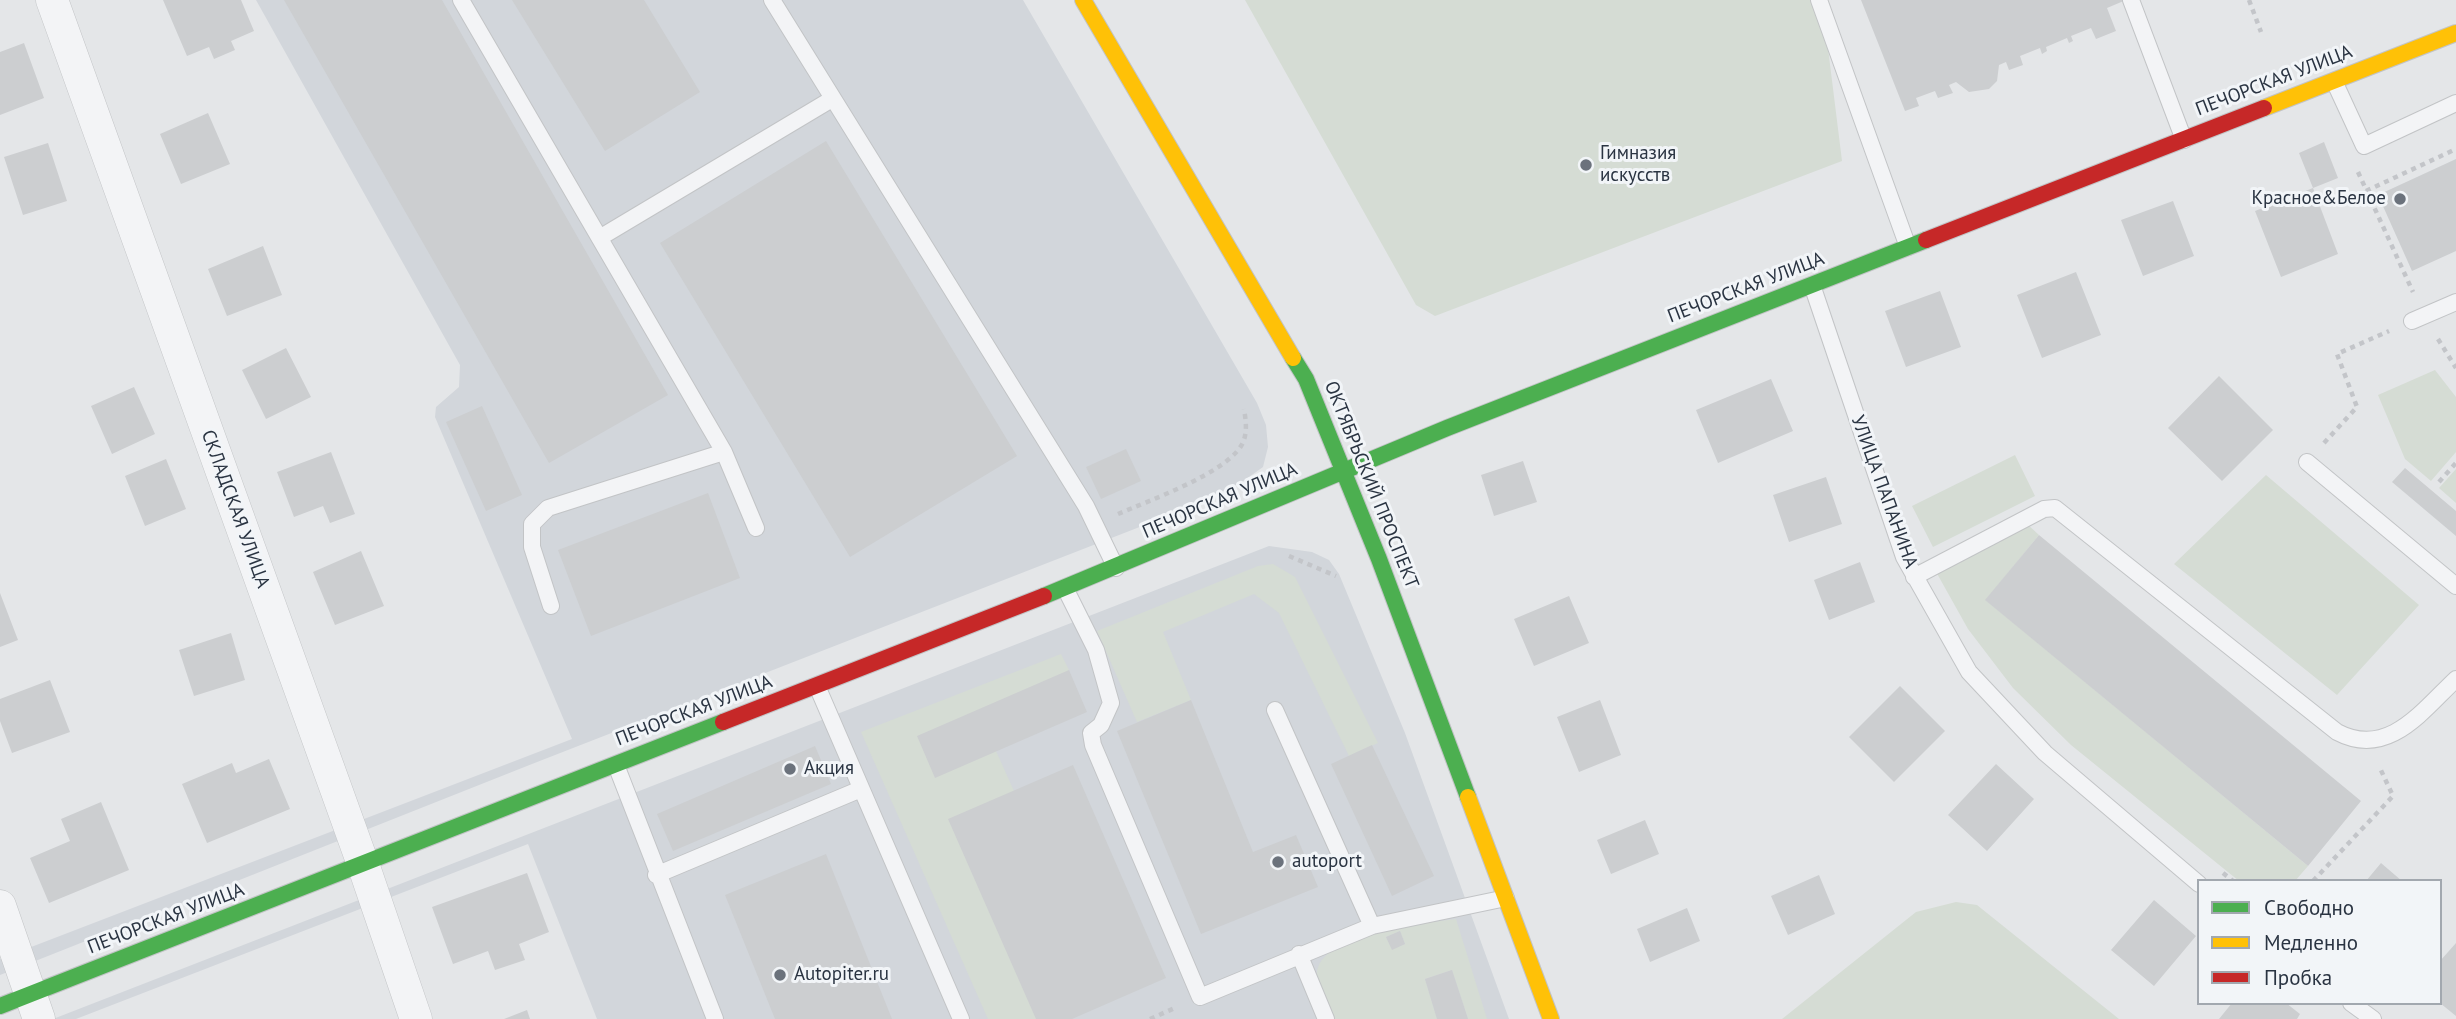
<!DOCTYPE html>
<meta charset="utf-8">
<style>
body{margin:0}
#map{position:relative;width:2456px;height:1019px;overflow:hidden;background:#e4e6e8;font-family:"PT Sans",sans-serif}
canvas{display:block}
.legend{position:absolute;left:2197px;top:879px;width:245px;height:126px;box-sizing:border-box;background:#f2f5f8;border:2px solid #a2a8af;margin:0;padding:9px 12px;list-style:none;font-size:21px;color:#2a3442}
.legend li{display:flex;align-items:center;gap:14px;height:35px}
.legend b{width:35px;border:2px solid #a2a8af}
</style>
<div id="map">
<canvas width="2456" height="1019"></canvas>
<ul class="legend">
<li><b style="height:9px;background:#4caf50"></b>Свободно</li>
<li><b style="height:9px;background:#ffc107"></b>Медленно</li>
<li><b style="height:9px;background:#c62828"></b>Пробка</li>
</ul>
</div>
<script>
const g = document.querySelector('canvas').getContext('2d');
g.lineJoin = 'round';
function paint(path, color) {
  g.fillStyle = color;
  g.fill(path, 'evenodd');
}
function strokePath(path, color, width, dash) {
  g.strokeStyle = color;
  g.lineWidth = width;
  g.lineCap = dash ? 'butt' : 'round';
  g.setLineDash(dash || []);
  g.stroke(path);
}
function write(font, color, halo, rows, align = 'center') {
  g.font = font + ' "PT Sans",sans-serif';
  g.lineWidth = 6;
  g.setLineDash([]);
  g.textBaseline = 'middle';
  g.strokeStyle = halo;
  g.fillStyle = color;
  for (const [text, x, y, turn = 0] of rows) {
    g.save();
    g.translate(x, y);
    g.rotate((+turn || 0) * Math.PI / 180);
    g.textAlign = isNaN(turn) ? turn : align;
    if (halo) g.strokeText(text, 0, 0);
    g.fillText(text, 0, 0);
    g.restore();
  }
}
paint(new Path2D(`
 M 256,0 L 1023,0 L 1257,403 L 1266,425 L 1268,447 L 1263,467 L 1242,482 L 1196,505 L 532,764 L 0,975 L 0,959 L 572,739 L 435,417 L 436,407 L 459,387 L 460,365 Z
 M 1269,546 L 1312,552 L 1329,560 L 1339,574 L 1405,733 L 1509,1019 L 597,1019 L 528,844 L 76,1019 L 53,1019 Z`), '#d2d6db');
paint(new Path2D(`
 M 1245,0 L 1822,0 L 1842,161 L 1435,316 L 1416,305 Z
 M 2435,370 L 2456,397 L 2456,452 L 2431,481 L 2405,459 L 2378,395 Z
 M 2015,455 L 2035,496 L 1933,547 L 1912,506 Z
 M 2456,469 L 2456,503 L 2439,488 Z
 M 2266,475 L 2419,605 L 2337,695 L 2174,564 Z
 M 2026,523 L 2039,535 L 1986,600 L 2308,866 L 2295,881 L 2239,881 L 2071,745 L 2013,688 L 1968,629 L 1935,570 Z
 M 1273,564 L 1295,577 L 1378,743 L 1349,756 L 1279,613 L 1254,594 L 1163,632 L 1191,700 L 1137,722 L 1097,631 L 1258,566 Z
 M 1061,654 L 1069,670 L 996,751 L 1014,791 L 1036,1019 L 988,1019 L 861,732 Z
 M 1956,902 L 1977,905 L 2119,1019 L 1782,1019 L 1916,912 Z
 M 1456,919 L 1487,1019 L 1468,1019 L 1452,970 L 1425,979 L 1437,1019 L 1335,1019 C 1329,1006 1316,987 1317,974 C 1318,933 1427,923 1456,919 ZM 1400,931 L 1405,944 L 1392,949 L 1386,937 Z`), '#d5dcd4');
paint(new Path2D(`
 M 163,0 L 241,0 L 254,31 L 231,41 L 235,50 L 214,59 L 209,47 L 187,56 Z
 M 284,0 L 442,0 L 668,395 L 549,463 Z
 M 512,0 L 644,0 L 700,92 L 605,151 Z
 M 1861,0 L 2126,0 L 2107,8 L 2116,31 L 2096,39 L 2091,28 L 2071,36 L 2073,41 L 2069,43 L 2067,38 L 2046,47 L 2047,51 L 2042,54 L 2040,48 L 2020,56 L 2023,65 L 2009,70 L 2006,62 L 1999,65 L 1997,81 L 1989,89 L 1969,92 L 1956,82 L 1949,85 L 1953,93 L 1938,98 L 1935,91 L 1916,98 L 1919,106 L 1905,111 Z
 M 24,43 L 44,98 L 0,115 L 0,52 Z
 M 208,113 L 230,164 L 181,184 L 160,134 Z
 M 826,141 L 1017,456 L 850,557 L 660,243 Z
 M 2324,142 L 2338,178 L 2313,188 L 2338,254 L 2281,277 L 2255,211 L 2313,188 L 2299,153 Z
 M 48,143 L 67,201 L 23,215 L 4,157 Z
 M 2456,159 L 2456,251 L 2412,271 L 2378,195 Z
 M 2173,201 L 2194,256 L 2143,276 L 2121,220 Z
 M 263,246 L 282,295 L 227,316 L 208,269 Z
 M 2076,272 L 2101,335 L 2042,358 L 2017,295 Z
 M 1940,291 L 1961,347 L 1906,367 L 1885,311 Z
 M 286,348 L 311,397 L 266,419 L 242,370 Z
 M 2219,376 L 2273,430 L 2222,481 L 2168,428 Z
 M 1771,379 L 1793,431 L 1718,463 L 1696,410 Z
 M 134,387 L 155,434 L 112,454 L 91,406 Z
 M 482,406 L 522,495 L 486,511 L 446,422 Z
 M 1126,449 L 1141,481 L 1101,499 L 1086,467 Z
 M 331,452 L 355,514 L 330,523 L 323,506 L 294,517 L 277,472 Z
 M 166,459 L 186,509 L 145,526 L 125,476 Z
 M 1523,461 L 1537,502 L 1494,516 L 1481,475 Z
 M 2405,468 L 2456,511 L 2456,536 L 2392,482 Z
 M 1826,477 L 1842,524 L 1789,542 L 1773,495 Z
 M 708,493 L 740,578 L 591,636 L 558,550 Z
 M 2039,535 L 2361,801 L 2308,866 L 1985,600 Z
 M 361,551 L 384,606 L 335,625 L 313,572 Z
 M 1860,562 L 1875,602 L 1829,620 L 1814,580 Z
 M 0,593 L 18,640 L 0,647 Z
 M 1569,596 L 1589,643 L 1534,666 L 1514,619 Z
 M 231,633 L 245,680 L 194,696 L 179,650 Z
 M 1069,670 L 1087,712 L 935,778 L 917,736 Z
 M 50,680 L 70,732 L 12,753 L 0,721 L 0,699 Z
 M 1900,686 L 1945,731 L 1894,782 L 1849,737 Z
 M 1191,700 L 1253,852 L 1296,835 L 1318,887 L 1201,934 L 1117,731 Z
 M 1600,700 L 1621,755 L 1579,772 L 1557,717 Z
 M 1372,745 L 1434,876 L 1392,896 L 1331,764 Z
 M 815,746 L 831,784 L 673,851 L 657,814 Z
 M 269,759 L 290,809 L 207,843 L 182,784 L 232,763 L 236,773 Z
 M 1996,764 L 2034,799 L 1987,851 L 1948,815 Z
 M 1073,765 L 1166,978 L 1072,1019 L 1036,1019 L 948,819 Z
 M 101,802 L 129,870 L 49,903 L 30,858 L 70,841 L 61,819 Z
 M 1645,820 L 1659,854 L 1611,874 L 1597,840 Z
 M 826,854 L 892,1019 L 775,1019 L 725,895 Z
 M 2381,863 L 2402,881 L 2366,881 Z
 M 527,873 L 549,932 L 519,944 L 525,960 L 495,970 L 488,951 L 453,964 L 432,907 Z
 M 1819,875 L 1835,914 L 1788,935 L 1771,896 Z
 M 2154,900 L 2196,936 L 2154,986 L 2111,950 Z
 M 1687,908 L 1700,941 L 1650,962 L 1637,929 Z
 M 1400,931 L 1405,944 L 1392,950 L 1386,937 Z
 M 2456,943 L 2456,1016 L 2440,1003 L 2440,961 Z
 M 1452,970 L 1468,1019 L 1437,1019 L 1425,979 Z
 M 2232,1003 L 2286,1003 L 2300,1014 L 2297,1019 L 2219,1019 Z
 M 527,1010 L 530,1019 L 504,1019 Z`), '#ccced0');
const lane = new Path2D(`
 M 461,0 L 724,452 L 756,528
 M 772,0 L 1086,506 L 1116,568
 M 1819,0 L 1908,247
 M 2131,0 L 2184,140
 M 2334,81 L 2364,146 L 2456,103
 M 601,237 L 832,99
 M 1812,285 L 1904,557 L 1969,672 L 2045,753 L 2199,884
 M 2412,321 L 2456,302
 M 2307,462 L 2456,586
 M 1914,577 L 2044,509 L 2055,508 L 2337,732 C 2388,759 2422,711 2456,679
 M 1065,588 L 1096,650 L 1111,703 L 1101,725 L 1091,733 L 1093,745 L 1200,997 L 1372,926 L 1506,898
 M 551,606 L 532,547 L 532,524 L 548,508 L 724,452
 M 817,686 L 961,1019
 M 1275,710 L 1372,926
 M 616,765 L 715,1019
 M 656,875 L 861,789
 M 1299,954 L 1326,1019
 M 2351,1003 L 2373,1019`);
const street = new Path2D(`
 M 52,0 L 363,864 L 416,1019
 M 0,906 L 39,1019`);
const fast = new Path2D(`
 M 1293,358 L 1306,379 L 1379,559 L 1468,797
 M 1044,596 L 1447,428 L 1926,240
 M 0,1006 L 723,722`);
const slow = new Path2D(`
 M 1083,0 L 1293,358
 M 2264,108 L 2456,33
 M 1468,797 L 1551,1019`);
const jam = new Path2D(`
 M 1926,240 L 2264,108
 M 723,722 L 1044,596`);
strokePath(lane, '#c2c4c6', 18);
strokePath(street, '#c2c4c6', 33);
strokePath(fast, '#c2c4c6', 18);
strokePath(slow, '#c2c4c6', 18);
strokePath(jam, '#c2c4c6', 18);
strokePath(new Path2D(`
 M 2249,0 L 2261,32
 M 2358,172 L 2413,292
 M 2366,191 L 2456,149
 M 2438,339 L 2456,368
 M 2324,443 L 2357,407 L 2337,354 L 2389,331
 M 2439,482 L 2456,463
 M 1118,514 C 1148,501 1224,474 1241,446 C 1248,435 1246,421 1244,409
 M 1289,556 L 1336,576
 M 2223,873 L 2233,881
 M 2313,881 L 2393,796 L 2379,766
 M 1150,1019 L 1177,1007`), '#c3c5c9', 4.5, [5, 5]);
strokePath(lane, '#f3f4f6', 16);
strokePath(street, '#f3f4f6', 32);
strokePath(fast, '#4caf50', 16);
strokePath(slow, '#ffc107', 16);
strokePath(jam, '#c62828', 16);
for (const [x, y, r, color] of [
 [1586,165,7,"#6b727c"],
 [2400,199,7,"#6b727c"],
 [790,769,7,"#6b727c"],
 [1278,862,7,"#6b727c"],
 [780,975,7,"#6b727c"]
]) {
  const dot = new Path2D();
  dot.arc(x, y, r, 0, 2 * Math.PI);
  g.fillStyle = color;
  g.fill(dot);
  strokePath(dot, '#f2f5f8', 2.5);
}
write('19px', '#2a3442', '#f2f5f8', [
 ["ПЕЧОРСКАЯ УЛИЦА",2274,81,-21],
 ["ПЕЧОРСКАЯ УЛИЦА",1746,288,-21],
 ["ОКТЯБРЬСКИЙ ПРОСПЕКТ",1371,485,68],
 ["УЛИЦА ПАПАНИНА",1884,492,70],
 ["ПЕЧОРСКАЯ УЛИЦА",1220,501,-23],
 ["СКЛАДСКАЯ УЛИЦА",235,509,70],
 ["ПЕЧОРСКАЯ УЛИЦА",694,711,-21],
 ["ПЕЧОРСКАЯ УЛИЦА",166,919,-21]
]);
write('19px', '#2a3442', '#f2f5f8', [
 ["Гимназия",1600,154],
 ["искусств",1600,176],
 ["Красное&Белое",2386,199,"right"],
 ["Акция",804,769],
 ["autoport",1292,862],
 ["Autopiter.ru",794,975]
], 'left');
</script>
